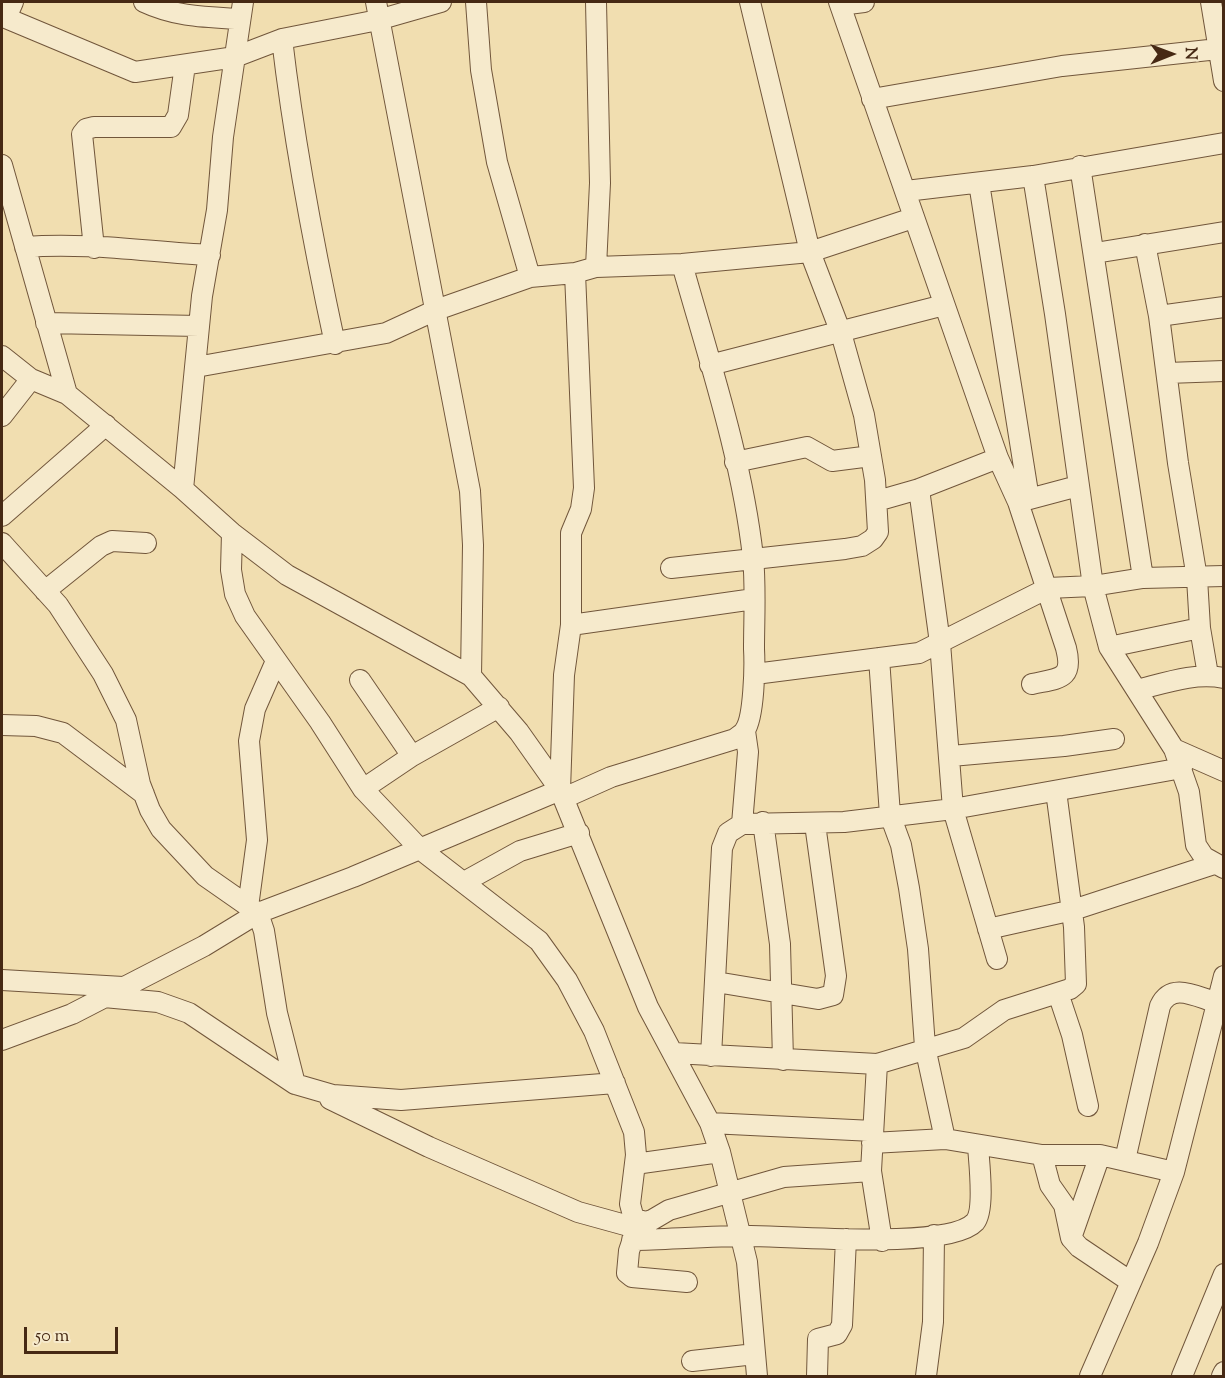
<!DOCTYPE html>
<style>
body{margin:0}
#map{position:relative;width:1225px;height:1378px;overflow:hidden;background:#f1deb0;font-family:"Sorts Mill Goudy",serif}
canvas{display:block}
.frame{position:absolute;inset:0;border:3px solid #462914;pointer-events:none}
.north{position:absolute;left:1141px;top:24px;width:60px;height:60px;-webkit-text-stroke:4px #f6eacc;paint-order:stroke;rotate:89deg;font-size:16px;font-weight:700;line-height:24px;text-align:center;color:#462914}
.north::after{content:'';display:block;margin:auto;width:21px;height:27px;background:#462914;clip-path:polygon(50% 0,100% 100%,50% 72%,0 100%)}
.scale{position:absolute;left:24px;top:1327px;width:94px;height:27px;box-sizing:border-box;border:3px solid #462914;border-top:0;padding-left:8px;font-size:18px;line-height:21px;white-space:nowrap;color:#462914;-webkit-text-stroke:4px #f6eacc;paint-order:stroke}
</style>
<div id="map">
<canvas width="1225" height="1378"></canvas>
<div class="frame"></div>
<div class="north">N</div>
<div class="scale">50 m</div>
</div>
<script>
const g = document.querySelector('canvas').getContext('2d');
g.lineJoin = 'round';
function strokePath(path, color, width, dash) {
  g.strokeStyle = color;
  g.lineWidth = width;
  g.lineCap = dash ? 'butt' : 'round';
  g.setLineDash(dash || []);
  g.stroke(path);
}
const minor = new Path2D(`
 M 13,2 L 6,18 L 135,72 L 235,57 L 282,39 L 378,20 L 441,2
 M 144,2 C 176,17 205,17 240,19
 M 376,2 L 470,491 L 473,545 L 471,676
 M 476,2 L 481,70 L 497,162 L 530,277
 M 596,2 L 600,183 L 596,267
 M 839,2 L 998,458 L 1018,502 L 1066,648 C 1074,680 1059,678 1032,684
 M 1211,2 L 1224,81
 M 840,5 L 864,2
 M 282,39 C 294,142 313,242 335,344
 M 872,99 L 1062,66 L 1218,49
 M 2,165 L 67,394
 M 1080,166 L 1143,578
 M 1033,176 L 1055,314 L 1093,586 L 1109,647 L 1174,749 L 1189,792 L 1196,845 L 1204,857 L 1224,868
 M 979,183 L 1029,499
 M 906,191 L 1033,176 L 1224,143
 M 1145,244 L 1159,316 L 1178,463 L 1197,578 L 1200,628 L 1208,675
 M 25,247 C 86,242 149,252 210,255
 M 94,248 L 82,134 L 86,129 L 94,127 L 171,127 L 178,115 L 185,65
 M 1095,253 L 1224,232
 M 1159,316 L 1224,307
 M 46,323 L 199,326
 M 2,356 L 31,379 L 67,394 L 183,489 L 232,533 L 287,575 L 471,676 L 519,732 L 560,790 L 648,1007 L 710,1123 L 720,1152 L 747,1262 L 757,1376
 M 710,365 L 944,305
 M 196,367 L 386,333 L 436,310 L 530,277 L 575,273 L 596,267 L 682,264 L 810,252 L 913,218
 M 1167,373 L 1224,371
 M 2,416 L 31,379
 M 735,462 L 807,447 L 832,461 L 871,456
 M 183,489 L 202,296 L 217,210 L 223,137 L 243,2
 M 919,489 L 940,643 L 953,809 L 997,959
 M 877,501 L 919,489 L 998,458
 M 1018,502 L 1078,486
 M 2,516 L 106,425
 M 232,533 L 231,570 L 235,594 L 245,616 L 320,722 L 363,789 L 420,849 L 539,941 L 567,980 L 594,1031 L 634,1132 L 636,1155 L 630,1204 L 634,1219 L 646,1222 L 652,1220 L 669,1210 L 784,1177 L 871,1171
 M 2,543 L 58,605 L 103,674 L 126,720 L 140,784 L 150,810 L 161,829 L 205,876 L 258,913 L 264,931 L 277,1013 L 295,1084
 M 671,568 L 845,549 L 862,546 L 873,539 L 878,532 L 875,480 L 864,415 L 841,333 L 810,252 L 750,2
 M 45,591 L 101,546 L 112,541 L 146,543
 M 571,625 L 754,599
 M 1109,647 L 1200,628
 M 879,658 L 890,815 L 901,845 L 909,888 L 918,949 L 925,1047 L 945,1139
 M 755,674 L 919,653 L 1048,588 L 1093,586 L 1143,578 L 1224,576
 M 360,680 L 412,756
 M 1137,690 C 1165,683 1195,672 1224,678
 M 2,725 L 36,726 L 63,733 L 144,794
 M 1174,749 L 1224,771
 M 951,756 L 1064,746 L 1114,739
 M 363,789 L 412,756 L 499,707
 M 564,798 L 611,777 L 735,739 C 738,736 743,734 745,730 C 754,717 755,666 754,649 C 754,619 756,587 753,557 C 742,458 709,360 682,264
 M 763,822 L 780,944 L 783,1060
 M 742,824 L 748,752 L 745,731
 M 464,882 L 520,851 L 579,833
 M 248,907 L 257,840 L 249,741 L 255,709 L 276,661
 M 988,929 L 1073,910 L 1214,864
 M 2,980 L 123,987
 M 716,982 L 818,999 L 833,995 L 836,976 L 815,824
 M 1058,993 L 1072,1035 L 1088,1106
 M 104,997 L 158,1002 L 189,1013 L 295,1084 L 333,1095 L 401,1100 L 615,1083
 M 2,1040 L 72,1014 L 204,946 L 258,913 L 353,877 L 560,790 L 564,675 L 571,625 L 571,533 L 581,509 L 584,488 L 575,273
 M 674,1053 L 877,1064 L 964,1038 L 1004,1010 L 1070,989 L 1076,984 L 1074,927 L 1056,791
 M 711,1056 L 722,848 L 728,833 L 742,824 L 844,822 L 953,809 L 1182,768
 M 877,1064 L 871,1171 L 882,1241
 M 330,1099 L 429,1147 L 578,1212 L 636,1228
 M 710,1123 L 873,1131
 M 872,1143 L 945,1139 L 1042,1155 L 1100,1155 L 1174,1172
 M 1042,1155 L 1050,1185 L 1064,1205 L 1071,1238 L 1079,1247 L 1131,1282
 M 1125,1160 L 1160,1006 C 1171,982 1195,996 1215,1002
 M 635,1164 L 720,1152
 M 637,1227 L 629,1251 L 627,1273 L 632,1277 L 687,1282
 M 1071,1238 L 1100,1155
 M 632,1240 C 672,1239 711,1236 751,1236 C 793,1236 949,1250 975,1222 C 985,1210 979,1162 978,1146
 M 692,1361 L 755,1354
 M 817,1376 L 818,1339 L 837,1334 L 842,1325 L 846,1239
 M 926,1376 L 933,1322 L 934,1235
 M 1090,1376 L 1148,1243 L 1174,1172 L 1224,976
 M 1182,1376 L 1224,1274
 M 1222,1376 L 1224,1372`);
strokePath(minor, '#71563b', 22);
strokePath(minor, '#f6eacc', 20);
</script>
